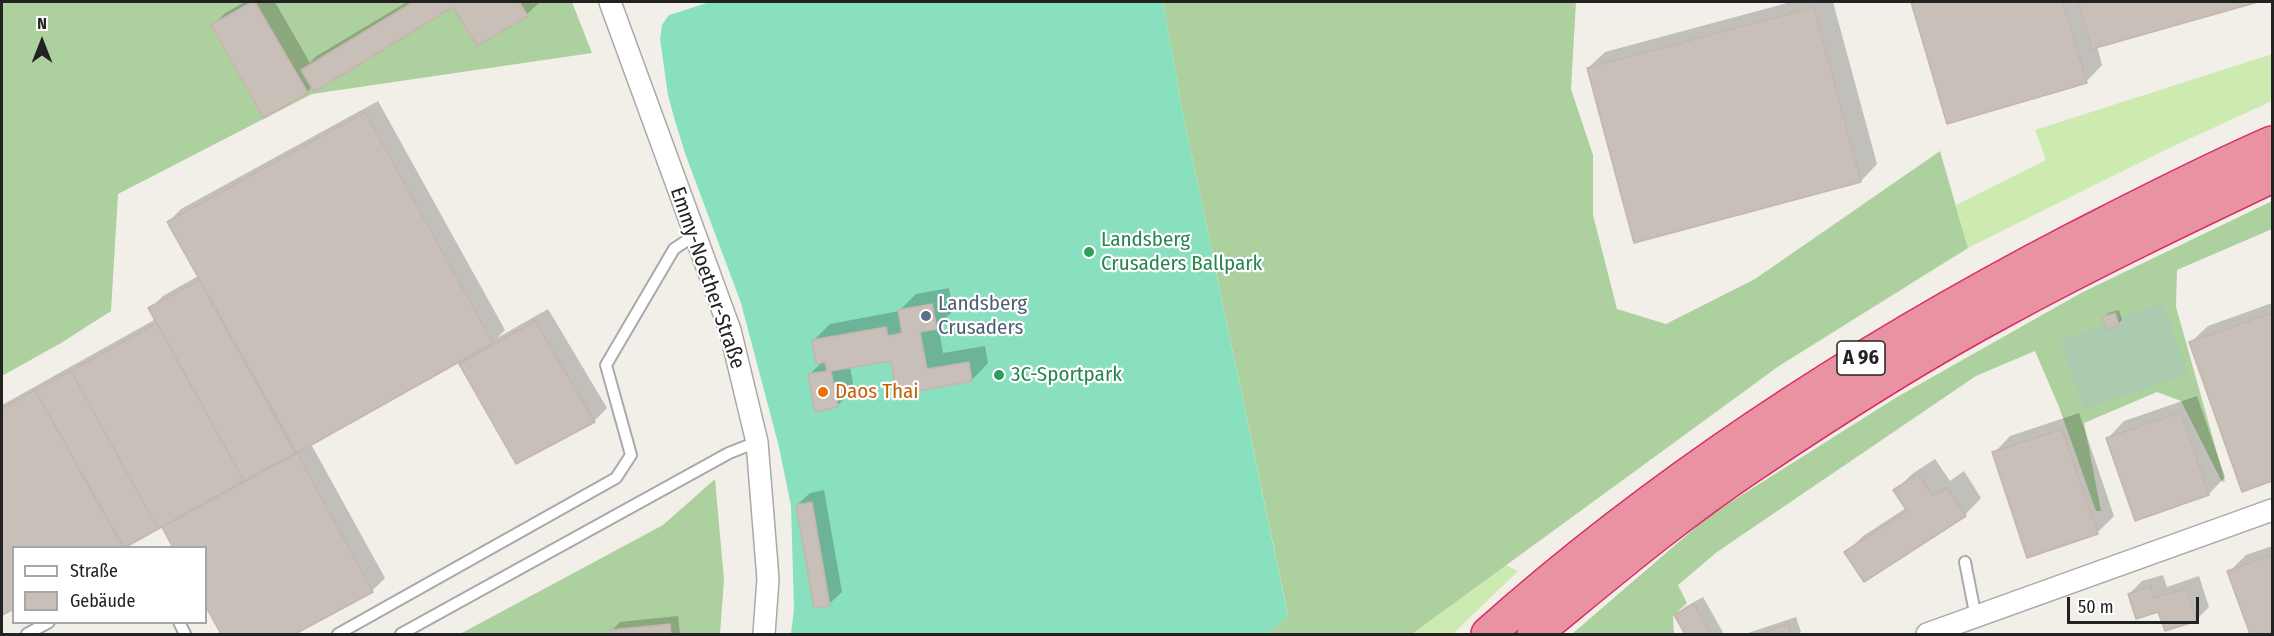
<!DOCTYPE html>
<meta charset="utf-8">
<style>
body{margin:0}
#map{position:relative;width:2274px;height:636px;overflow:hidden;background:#f2efe9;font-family:"Fira Sans Condensed",sans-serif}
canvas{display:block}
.frame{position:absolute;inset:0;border:3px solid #222;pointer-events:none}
.legend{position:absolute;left:12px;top:546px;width:195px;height:78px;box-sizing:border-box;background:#fff;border:2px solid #a7a7a7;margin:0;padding:8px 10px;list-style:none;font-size:18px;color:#222}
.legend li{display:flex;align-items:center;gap:12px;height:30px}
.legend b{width:30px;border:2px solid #a7a7a7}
.north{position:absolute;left:12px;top:12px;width:60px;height:60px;-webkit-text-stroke:4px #fff;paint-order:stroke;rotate:0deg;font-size:16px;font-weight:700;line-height:24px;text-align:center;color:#222}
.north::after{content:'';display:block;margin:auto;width:21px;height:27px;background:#222;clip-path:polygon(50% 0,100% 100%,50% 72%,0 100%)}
.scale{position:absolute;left:2067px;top:597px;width:132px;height:27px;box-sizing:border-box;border:3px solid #222;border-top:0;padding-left:8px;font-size:18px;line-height:21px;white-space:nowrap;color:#222;-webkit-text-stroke:4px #fff;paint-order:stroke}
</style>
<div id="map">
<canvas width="2274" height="636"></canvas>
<div class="frame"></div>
<ul class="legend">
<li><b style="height:8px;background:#fff"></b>Straße</li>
<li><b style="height:16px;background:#c7bfb8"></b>Gebäude</li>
</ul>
<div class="north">N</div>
<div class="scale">50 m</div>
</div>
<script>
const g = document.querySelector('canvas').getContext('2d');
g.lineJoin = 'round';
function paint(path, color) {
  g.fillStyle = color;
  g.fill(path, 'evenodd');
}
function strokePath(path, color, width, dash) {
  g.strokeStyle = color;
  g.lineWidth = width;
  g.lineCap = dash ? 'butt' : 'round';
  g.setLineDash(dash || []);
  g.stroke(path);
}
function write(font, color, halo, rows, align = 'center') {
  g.font = font + ' "Fira Sans Condensed",sans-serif';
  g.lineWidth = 4.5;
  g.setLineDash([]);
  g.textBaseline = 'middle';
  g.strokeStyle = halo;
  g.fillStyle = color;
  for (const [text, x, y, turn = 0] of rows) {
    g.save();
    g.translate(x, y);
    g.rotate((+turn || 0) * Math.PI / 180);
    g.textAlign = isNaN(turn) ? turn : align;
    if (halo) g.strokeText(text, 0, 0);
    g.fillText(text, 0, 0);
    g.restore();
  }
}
paint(new Path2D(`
 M 2272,54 L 2272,101 L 2165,150 L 1968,248 L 1956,205 L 2046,160 L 2035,130 Z
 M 1506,565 L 1518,571 L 1453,634 L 1412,634 Z`), '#cdebb0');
paint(new Path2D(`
 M 2,2 L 572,2 L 592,53 L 312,94 L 118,194 L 111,311 L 61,343 L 2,376 Z
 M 1163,2 L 1576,2 L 1571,89 L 1593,155 L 1593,215 L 1617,309 L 1666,324 L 1755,279 L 1940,151 L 1968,248 L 1779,366 L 1412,634 L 1267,634 L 1288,615 L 1182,109 Z
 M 2272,201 L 2272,229 L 2177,270 L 2176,307 L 2225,481 L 2222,482 L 2181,401 L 2157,392 L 2084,423 L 2101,511 L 2096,511 L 2059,407 L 2035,351 L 1976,376 L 1717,552 L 1678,585 L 1687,603 L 1673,616 L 1674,634 L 1572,634 L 1710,515 L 1897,397 L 2081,293 Z
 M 715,479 L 724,580 L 720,634 L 460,634 L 663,525 Z`), '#add19e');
paint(new Path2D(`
 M 2163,303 L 2188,374 L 2084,409 L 2060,340 L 2105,324 L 2102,317 L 2115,313 L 2117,319 Z`), '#aacbaf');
paint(new Path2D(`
 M 710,2 L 1163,2 L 1182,109 L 1288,616 L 1267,634 L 791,634 L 794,609 L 791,506 L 779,447 L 741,303 L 686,156 L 675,121 L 668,95 L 660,39 L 662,25 L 669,15 Z`), '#88e0be');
paint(new Path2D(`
 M 245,2 L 275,2 L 310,63 L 315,57 L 407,2 L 540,2 L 527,14 L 454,5 L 313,86 L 307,92 L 213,26 L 225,13 Z
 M 1791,2 L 1833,2 L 1877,164 L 1861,181 L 1588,68 L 1605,52 Z
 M 1912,2 L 2253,2 L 2097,46 L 2102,65 L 2086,82 L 1948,122 Z
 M 378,101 L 505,330 L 497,338 L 548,309 L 607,408 L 594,421 L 461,365 L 470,356 L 311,444 L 385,578 L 372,591 L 292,634 L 223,634 L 206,604 L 206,548 L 175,548 L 162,525 L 121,548 L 14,548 L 14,607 L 2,614 L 2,405 L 156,319 L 150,309 L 163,296 L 198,276 L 168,222 L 181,209 Z
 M 949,288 L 953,311 L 938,325 L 943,353 L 985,346 L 988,363 L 972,380 L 898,393 L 892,359 L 850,367 L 854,389 L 837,406 L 810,374 L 823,361 L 814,340 L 830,324 L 899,311 L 916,294 Z
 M 2272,303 L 2272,480 L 2243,490 L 2191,342 L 2208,326 Z
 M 2119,310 L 2122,320 L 2118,324 L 2104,317 L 2108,313 Z
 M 2197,396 L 2225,477 L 2209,494 L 2136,519 L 2108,438 L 2124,421 Z
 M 2079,413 L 2114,516 L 2097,533 L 1994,453 L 2010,436 Z
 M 1935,459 L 1950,481 L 1964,471 L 1981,498 L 1965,515 L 1846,553 L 1863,536 L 1906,508 L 1895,491 L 1912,474 Z
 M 824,490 L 842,592 L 829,604 L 797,505 L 810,493 Z
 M 2272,546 L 2272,634 L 2251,634 L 2229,572 L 2246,555 Z
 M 2163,575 L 2167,587 L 2199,576 L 2209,607 L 2196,620 L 2129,594 L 2142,581 Z
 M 1703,597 L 1724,634 L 1687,634 L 1676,615 L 1685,607 Z
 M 678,616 L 680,634 L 612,634 L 611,631 L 620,622 Z
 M 1796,617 L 1801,632 L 1798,634 L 1745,634 Z`), '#0003');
const building = new Path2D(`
 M 252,2 L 255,2 L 308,93 L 264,118 L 211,25 Z
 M 413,2 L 519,2 L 528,16 L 477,46 L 453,7 L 314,92 L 301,70 Z
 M 1911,2 L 2063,2 L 2087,83 L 1947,124 Z
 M 2078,2 L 2258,2 L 2092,49 Z
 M 1814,7 L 1861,182 L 1634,243 L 1587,68 Z
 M 365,112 L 493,343 L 297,453 L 167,222 Z
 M 199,280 L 295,453 L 244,481 L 148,308 Z
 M 932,304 L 937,329 L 920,332 L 927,369 L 969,362 L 972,381 L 896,395 L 891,361 L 831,371 L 838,407 L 815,412 L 808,374 L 827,371 L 825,362 L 816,364 L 812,340 L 886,327 L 888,336 L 902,333 L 898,310 Z
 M 2115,313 L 2119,325 L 2107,330 L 2102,317 Z
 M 2272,313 L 2272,481 L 2242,492 L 2189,342 Z
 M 535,321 L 595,422 L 516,464 L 459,364 Z
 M 157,323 L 244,481 L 158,529 L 71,371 Z
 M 71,371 L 158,529 L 124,548 L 35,390 Z
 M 35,390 L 123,548 L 14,548 L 14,609 L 2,615 L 2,409 Z
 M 2181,412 L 2209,495 L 2135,521 L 2106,438 Z
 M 2062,429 L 2098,534 L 2027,558 L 1992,452 Z
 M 297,453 L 373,592 L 295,634 L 221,634 L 206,607 L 206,548 L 173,548 L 162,527 Z
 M 1918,474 L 1933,496 L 1947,487 L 1966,516 L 1864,582 L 1844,552 L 1907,511 L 1893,490 Z
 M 812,502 L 830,606 L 814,608 L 796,505 Z
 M 2272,555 L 2272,634 L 2250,634 L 2227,571 Z
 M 2150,586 L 2154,598 L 2186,588 L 2197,621 L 2165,631 L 2158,612 L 2136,619 L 2128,594 Z
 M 1694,604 L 1711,634 L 1685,634 L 1674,615 Z
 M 670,624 L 671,634 L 610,634 L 610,630 Z
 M 1788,624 L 1791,634 L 1758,634 Z`);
paint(building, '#c7bfb8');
strokePath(building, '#c4b6ab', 1.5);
const lane = new Path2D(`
 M 1965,562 L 1976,618
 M 179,622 L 185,634
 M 27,634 L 49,622
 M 338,634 L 616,478 L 631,455 L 606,365 L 674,249 L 695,235
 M 401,634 L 729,453 L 757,442`);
const street = new Path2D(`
 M 610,2 L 730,330 L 757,442 L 768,579 L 764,634
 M 1927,634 L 2272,510`);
const highway = new Path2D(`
 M 1488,634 C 1664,477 1865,348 2075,239 C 2140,206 2205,172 2272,143
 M 1534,634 C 1604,577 1673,518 1749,467 C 1832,411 1916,357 2004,310 C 2092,262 2182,219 2272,176`);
strokePath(lane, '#a9a9a9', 14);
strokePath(street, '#a9a9a9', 24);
strokePath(highway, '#dc2a67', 36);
strokePath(lane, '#fff', 10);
strokePath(street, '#fff', 21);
strokePath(highway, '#e892a2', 33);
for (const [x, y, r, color] of [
 [1089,252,6,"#2e9e5b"],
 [926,316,6,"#5c6f8a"],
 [999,375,6,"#2e9e5b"],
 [823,392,6,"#e8710a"]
]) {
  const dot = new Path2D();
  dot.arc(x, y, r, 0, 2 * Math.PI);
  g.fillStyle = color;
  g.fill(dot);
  strokePath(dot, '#fff', 2);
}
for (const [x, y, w] of [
 [1861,358,48]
]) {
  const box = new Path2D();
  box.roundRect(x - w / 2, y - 17, w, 34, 4.5);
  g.fillStyle = '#fff';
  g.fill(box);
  strokePath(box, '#222', 1.5);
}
write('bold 20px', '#222', null, [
 ["A 96",1861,358]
]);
write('21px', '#27864d', '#fff', [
 ["Landsberg",1101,240],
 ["Crusaders Ballpark",1101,264],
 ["3C-Sportpark",1011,375]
], 'left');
write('21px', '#222', '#fff', [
 ["Emmy-Noether-Straße",707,278,71]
]);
write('21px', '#4e5e75', '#fff', [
 ["Landsberg",938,304],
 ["Crusaders",938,328]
], 'left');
write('21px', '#c56008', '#fff', [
 ["Daos Thai",835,392]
], 'left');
</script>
